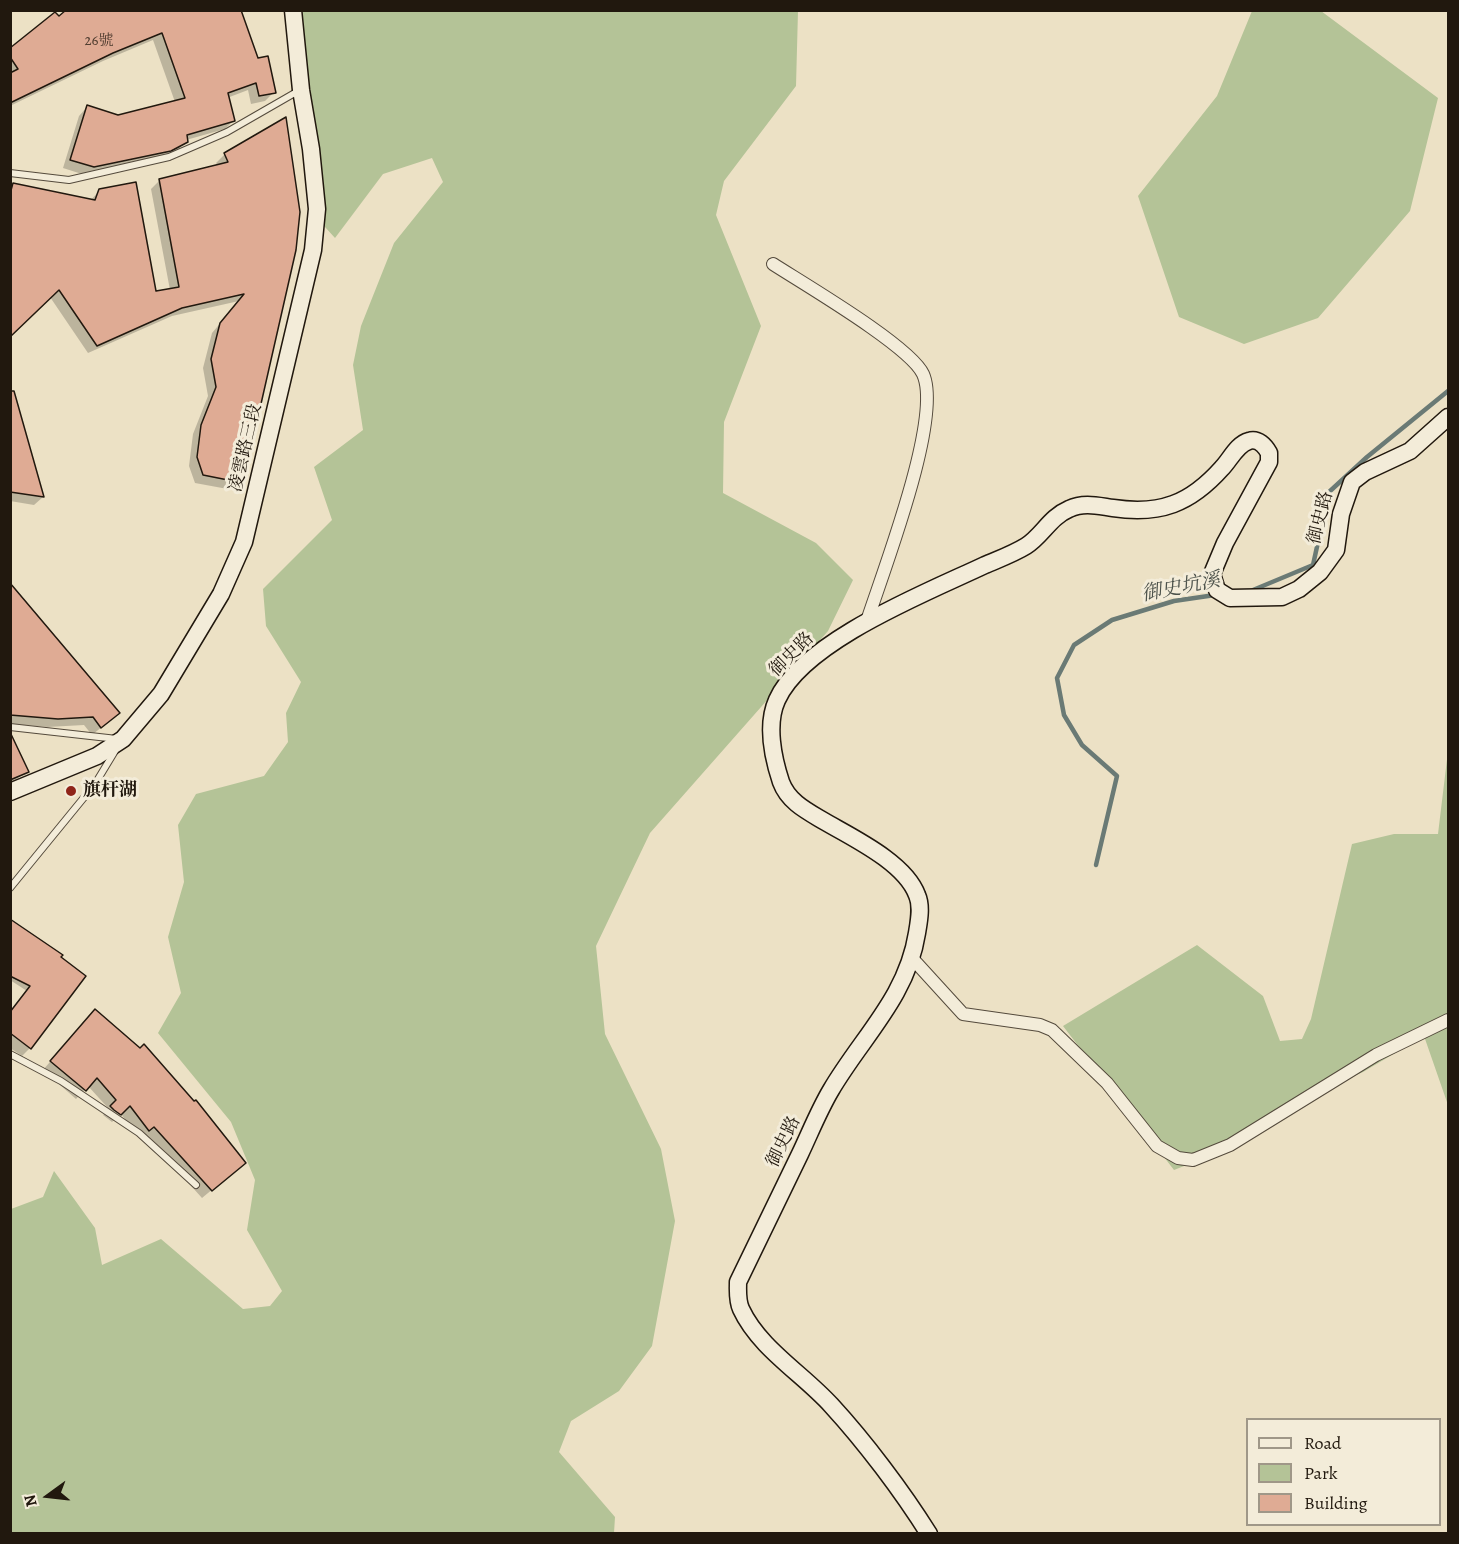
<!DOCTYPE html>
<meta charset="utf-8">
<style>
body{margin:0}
#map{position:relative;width:1459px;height:1544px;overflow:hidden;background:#ece1c5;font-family:Alegreya,serif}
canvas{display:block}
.frame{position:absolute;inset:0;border:12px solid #21180e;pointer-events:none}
.legend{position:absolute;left:1246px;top:1418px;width:195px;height:108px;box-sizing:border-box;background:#f3ecd9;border:2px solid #9f9788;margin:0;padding:8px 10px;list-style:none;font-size:18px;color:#21180e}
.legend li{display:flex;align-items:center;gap:12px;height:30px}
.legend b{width:30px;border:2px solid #9f9788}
.north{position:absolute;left:18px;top:1466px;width:60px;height:60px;-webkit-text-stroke:4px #f3ecd9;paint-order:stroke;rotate:255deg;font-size:16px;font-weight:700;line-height:24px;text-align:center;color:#21180e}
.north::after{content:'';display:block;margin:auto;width:21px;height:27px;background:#21180e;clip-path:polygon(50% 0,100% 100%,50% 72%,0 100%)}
</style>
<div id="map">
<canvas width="1459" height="1544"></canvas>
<div class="frame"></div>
<ul class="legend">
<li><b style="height:8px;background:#f3ecd9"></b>Road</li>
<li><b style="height:16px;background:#b4c397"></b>Park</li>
<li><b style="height:16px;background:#dfab94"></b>Building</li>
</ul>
<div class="north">N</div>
</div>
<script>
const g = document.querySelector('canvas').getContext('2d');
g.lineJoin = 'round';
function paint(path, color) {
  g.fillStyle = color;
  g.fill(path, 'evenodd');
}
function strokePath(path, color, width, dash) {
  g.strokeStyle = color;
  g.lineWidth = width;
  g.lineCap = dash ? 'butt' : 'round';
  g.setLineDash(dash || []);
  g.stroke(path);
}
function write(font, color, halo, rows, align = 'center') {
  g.font = font + ' Alegreya,"Noto Serif TC",serif';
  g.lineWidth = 6;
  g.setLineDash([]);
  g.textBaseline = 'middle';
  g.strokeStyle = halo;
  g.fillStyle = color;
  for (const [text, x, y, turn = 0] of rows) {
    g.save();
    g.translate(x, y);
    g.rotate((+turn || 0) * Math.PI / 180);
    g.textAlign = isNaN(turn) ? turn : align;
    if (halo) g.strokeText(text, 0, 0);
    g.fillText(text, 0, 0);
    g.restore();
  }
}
paint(new Path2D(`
 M 300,11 L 798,11 L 796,86 L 724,181 L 716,215 L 761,326 L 724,422 L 723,493 L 816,543 L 853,580 L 828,631 L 650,833 L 596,946 L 605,1034 L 661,1149 L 675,1221 L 652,1346 L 619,1391 L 571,1421 L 559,1452 L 615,1517 L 614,1533 L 11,1534 L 11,1209 L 43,1197 L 54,1171 L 95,1228 L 102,1265 L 161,1239 L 243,1309 L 270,1306 L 282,1291 L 247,1230 L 255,1180 L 231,1122 L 158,1033 L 181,993 L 168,937 L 184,882 L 178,825 L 196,794 L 264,776 L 288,742 L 286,713 L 301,682 L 266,626 L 263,589 L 332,520 L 314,467 L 363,430 L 353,365 L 361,326 L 394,243 L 443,182 L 432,158 L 383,174 L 335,238 L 315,216 Z
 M 1252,11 L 1321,11 L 1438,98 L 1410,211 L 1318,318 L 1244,344 L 1179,317 L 1138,196 L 1217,96 Z
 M 1448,751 L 1448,1105 L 1424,1036 L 1363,1072 L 1303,1099 L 1217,1153 L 1174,1170 L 1063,1026 L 1197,945 L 1263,996 L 1280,1041 L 1302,1039 L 1311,1019 L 1352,844 L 1394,834 L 1438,834 Z`), '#b4c397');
paint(new Path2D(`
 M 239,10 L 257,60 L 274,92 L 265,101 L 251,104 L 248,90 L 227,98 L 233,121 L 225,129 L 186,140 L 178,150 L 161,159 L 85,175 L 63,168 L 79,116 L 87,107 L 118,116 L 175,102 L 153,40 L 103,61 L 10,106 L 10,49 L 59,18 Z
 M 285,120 L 241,482 L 233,490 L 195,483 L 189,466 L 193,434 L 208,396 L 203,368 L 212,333 L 239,301 L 172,316 L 88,353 L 50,297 L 10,336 L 10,187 L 13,185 L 90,201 L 100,190 L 155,293 L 170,290 L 151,189 L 160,180 L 218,166 L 216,163 L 225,154 Z
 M 10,413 L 43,497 L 34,505 L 10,501 Z
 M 10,594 L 109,721 L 92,735 L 84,725 L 48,727 L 10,724 Z
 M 10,733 L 27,771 L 10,784 Z
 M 10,921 L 61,956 L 30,1048 L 22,1056 L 10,1048 L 10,1011 L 27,991 L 10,980 Z
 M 86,1020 L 244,1163 L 202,1198 L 145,1135 L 140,1139 L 121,1114 L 112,1122 L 103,1115 L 109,1109 L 88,1086 L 76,1099 L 43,1070 Z`), '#0003');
strokePath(new Path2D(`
 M 1253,590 L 1313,565 L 1329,492 L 1367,457 L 1448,391
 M 1096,865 L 1117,776 L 1082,745 L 1064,715 L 1057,678 L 1074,645 L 1112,620 L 1174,601 L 1215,595`), '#6a7a75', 4.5);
const building = new Path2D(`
 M 66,10 L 241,10 L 258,58 L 268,56 L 276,93 L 259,96 L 256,83 L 228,93 L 235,121 L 187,135 L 188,142 L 171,151 L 94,167 L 70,160 L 87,105 L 118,115 L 185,98 L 162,33 L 113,53 L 10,103 L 10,73 L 18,69 L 10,57 L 10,48 L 55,12 L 59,16 Z
 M 286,117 L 300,212 L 296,250 L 243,483 L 203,475 L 197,457 L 201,425 L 216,387 L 211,359 L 220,323 L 244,294 L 182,308 L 97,346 L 59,290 L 10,337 L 10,194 L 13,183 L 95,200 L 99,189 L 136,182 L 156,291 L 179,287 L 159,179 L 228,162 L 224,153 Z
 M 10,391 L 14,391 L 44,497 L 10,492 Z
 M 10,583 L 120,713 L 101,728 L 93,717 L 58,719 L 10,715 Z
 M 10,732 L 29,772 L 10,780 Z
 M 10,919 L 63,955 L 61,957 L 86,976 L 31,1049 L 10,1033 L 10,1012 L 30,986 L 10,976 Z
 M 95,1009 L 140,1048 L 144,1044 L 194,1101 L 196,1100 L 246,1163 L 212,1191 L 154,1127 L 149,1131 L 130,1106 L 121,1115 L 114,1110 L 110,1106 L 116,1100 L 97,1078 L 86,1091 L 50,1061 Z`);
paint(building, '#dfab94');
strokePath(building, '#21180e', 1.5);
const lane = new Path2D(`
 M 10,173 L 69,180 L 169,157 L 227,132 L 300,90
 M 10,727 L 117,739
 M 10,888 L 95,784 L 115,751
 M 10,1054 L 61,1081 L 139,1133 L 196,1185`);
const street = new Path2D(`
 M 773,264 C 804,284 910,346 923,374 C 943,418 882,574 866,624
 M 911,957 L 963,1014 L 1040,1025 L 1052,1030 L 1107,1083 L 1157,1146 L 1178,1158 L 1193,1160 L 1230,1145 L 1376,1055 L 1448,1020`);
const secondary = new Path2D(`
 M 10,792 L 97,756 L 123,739 L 161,694 L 221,594 L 244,542 L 313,250 L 317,209 L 311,149 L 301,90 L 293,10
 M 929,1534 C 902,1491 865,1442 831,1405 C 803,1374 759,1348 741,1309 C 737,1300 738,1291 738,1282 C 759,1239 780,1196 800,1154 C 810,1133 819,1110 831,1090 C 862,1037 907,997 917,933 C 919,921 922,906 917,895 C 905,862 851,837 822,820 C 805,810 788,801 781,782 C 773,758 766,724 777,700 C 803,641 928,592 985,565 C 999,559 1013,554 1026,546 C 1042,536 1050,517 1069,509 C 1084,502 1098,506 1113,508 C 1160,515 1190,504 1222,468 C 1230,460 1237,444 1249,441 C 1258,438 1265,446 1269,453 L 1269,462 L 1225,543 L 1212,574 L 1217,590 L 1230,598 L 1282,597 L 1299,589 L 1320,572 L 1336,550 L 1341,514 L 1352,482 L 1365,472 L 1410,451 L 1448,417`);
strokePath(lane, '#544a3c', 8);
strokePath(street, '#544a3c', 14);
strokePath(secondary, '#21180e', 19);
strokePath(lane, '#f3ecd9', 6);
strokePath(street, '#f3ecd9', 12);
strokePath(secondary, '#f3ecd9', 16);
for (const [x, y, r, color] of [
 [71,791,6,"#8f2418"]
]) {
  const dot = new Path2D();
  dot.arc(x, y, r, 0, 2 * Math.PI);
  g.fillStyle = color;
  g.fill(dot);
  strokePath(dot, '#f3ecd9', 2);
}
write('15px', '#503d30', null, [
 ["26號",99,41]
]);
write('18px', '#21180e', '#f3ecd9', [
 ["凌雲路三段",246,448,-77],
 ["御史路",1321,518,-76],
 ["御史路",792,655,-45],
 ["御史路",784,1142,-64]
]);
write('bold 18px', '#21180e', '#f3ecd9', [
 ["旗杆湖",83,791]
], 'left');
write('italic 20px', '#4b514a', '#f3ecd9', [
 ["御史坑溪",1181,588,-11]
]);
</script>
